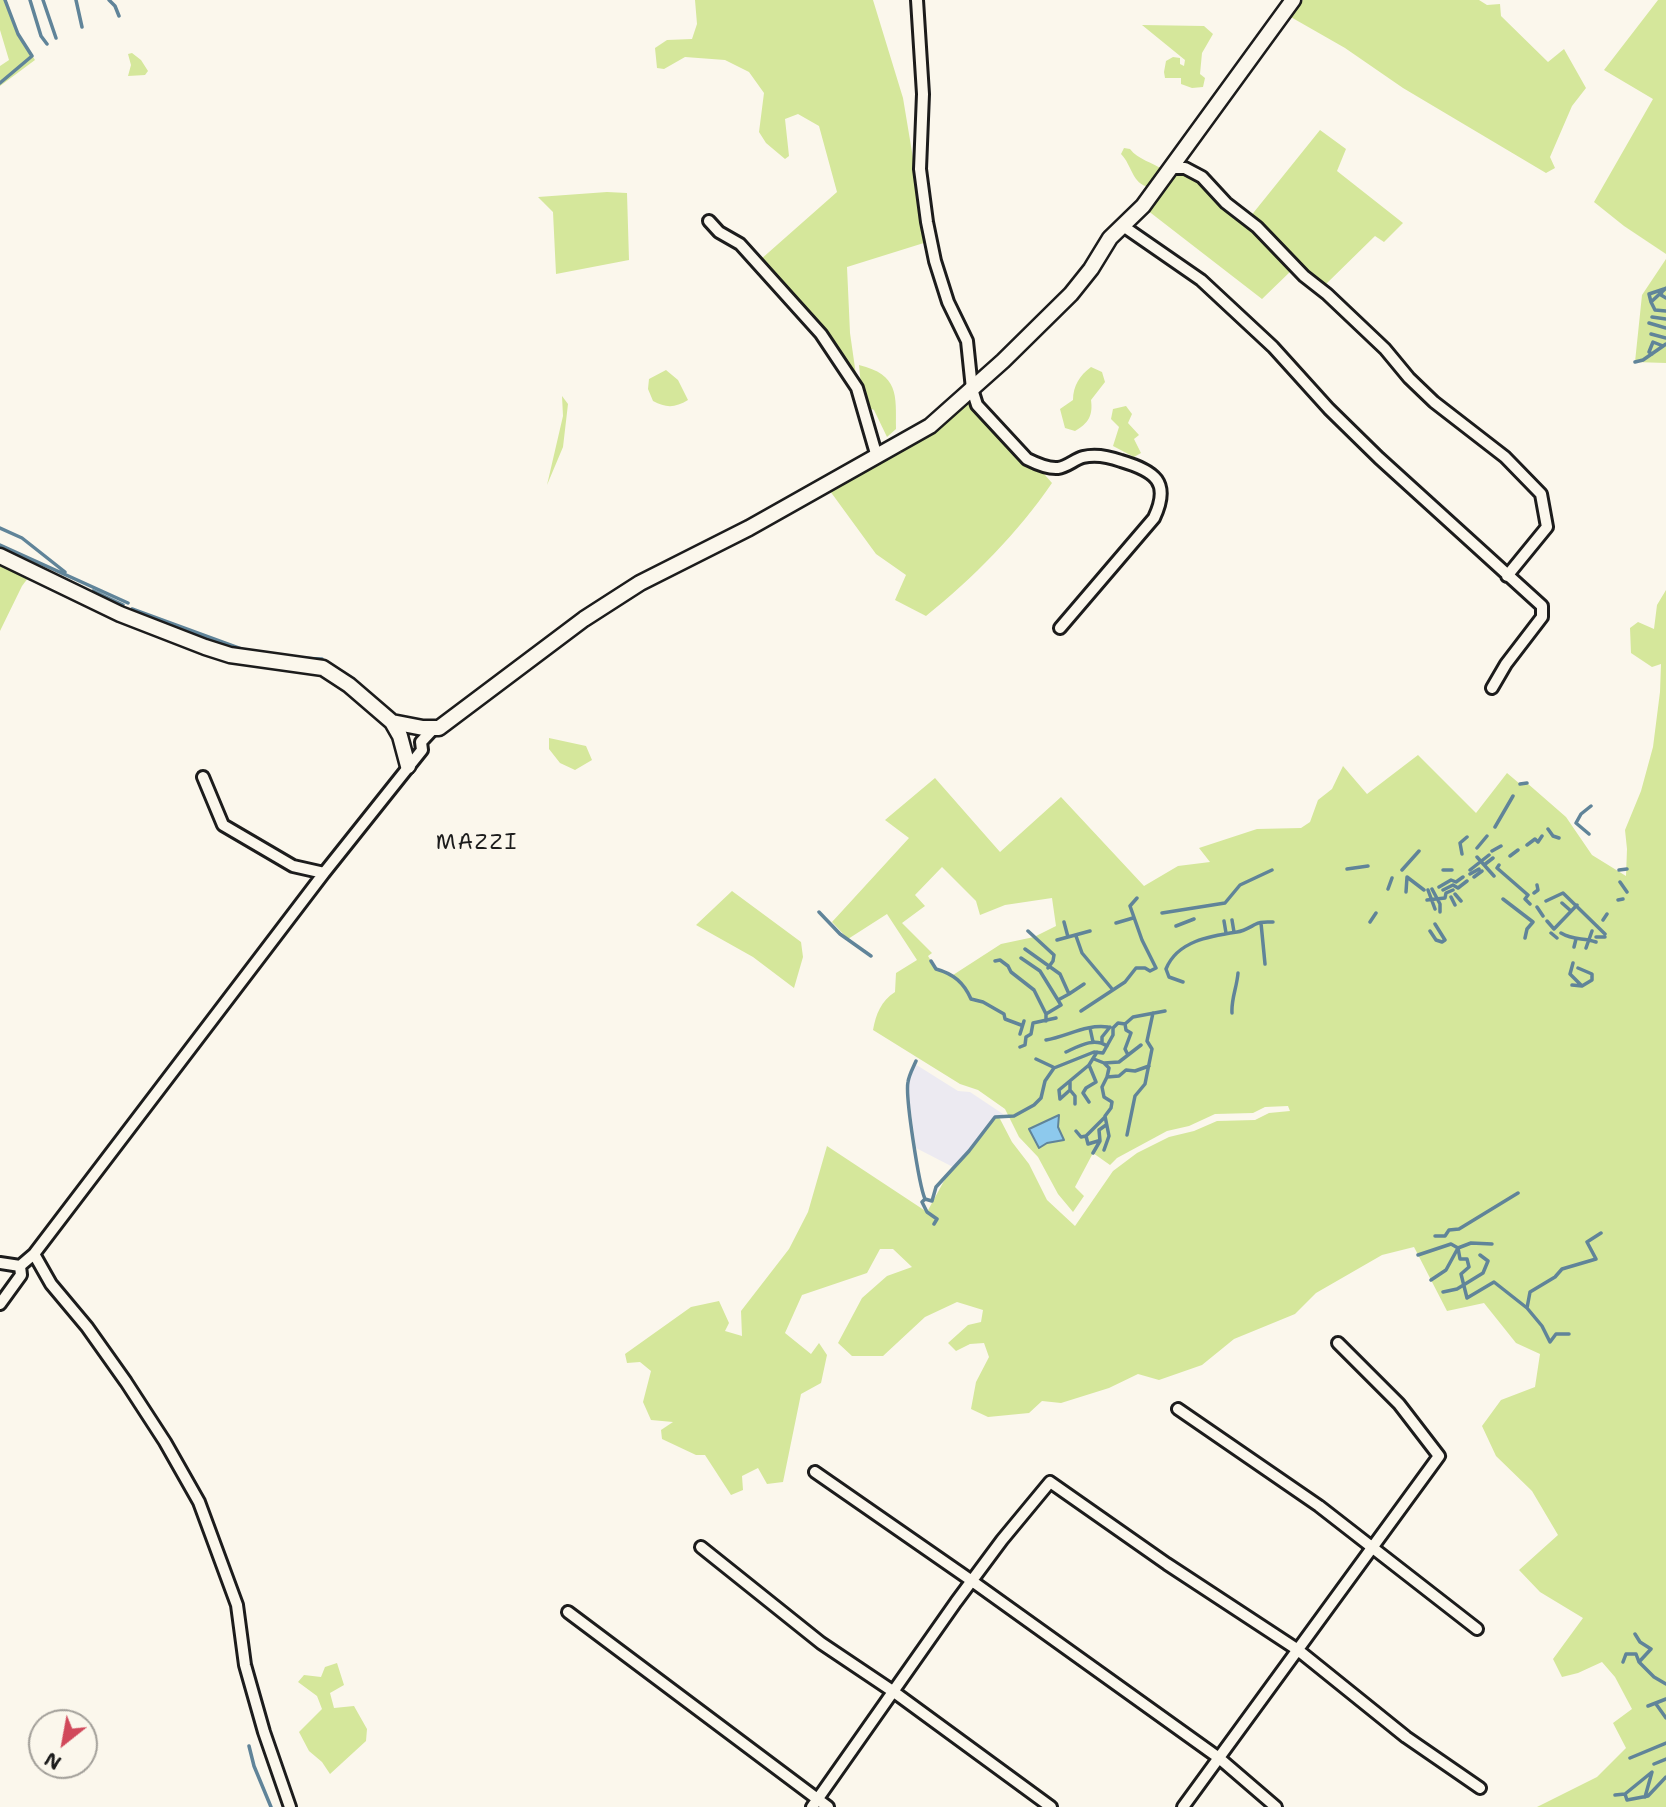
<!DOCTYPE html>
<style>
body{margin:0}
#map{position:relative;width:1666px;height:1807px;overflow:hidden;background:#fbf7ec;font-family:"Shantell Sans",sans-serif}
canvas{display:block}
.north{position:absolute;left:28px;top:1709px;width:70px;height:70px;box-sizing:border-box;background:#fbf7ec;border:2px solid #a29f99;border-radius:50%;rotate:211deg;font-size:19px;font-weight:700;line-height:28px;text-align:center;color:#1c1c1c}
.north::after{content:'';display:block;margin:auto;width:24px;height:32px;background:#d1495b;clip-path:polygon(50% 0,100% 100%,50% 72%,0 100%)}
</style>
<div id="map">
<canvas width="1666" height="1807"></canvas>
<div class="north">N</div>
</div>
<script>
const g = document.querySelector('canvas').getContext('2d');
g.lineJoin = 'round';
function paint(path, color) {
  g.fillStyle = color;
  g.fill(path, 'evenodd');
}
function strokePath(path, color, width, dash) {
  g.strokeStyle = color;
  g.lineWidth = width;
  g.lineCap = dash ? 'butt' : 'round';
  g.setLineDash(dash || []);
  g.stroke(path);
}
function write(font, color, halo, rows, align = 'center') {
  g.font = font + ' "Shantell Sans",sans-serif';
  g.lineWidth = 5;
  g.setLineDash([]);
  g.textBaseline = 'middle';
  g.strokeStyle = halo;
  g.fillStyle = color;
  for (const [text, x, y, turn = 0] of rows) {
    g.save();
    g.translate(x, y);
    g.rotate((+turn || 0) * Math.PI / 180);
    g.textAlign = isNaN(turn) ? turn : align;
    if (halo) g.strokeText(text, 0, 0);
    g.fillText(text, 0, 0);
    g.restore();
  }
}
paint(new Path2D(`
 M 915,1064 L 958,1091 L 970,1092 L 1003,1114 L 1004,1117 L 995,1117 L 969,1151 L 953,1167 L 916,1148 L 907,1083 Z`), '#eceaf1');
paint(new Path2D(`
 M 0,0 L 5,0 L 18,34 L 35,60 L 0,86 L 0,66 L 9,60 L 0,30 Z
 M 695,0 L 873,0 L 903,98 L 927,242 L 847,267 L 850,333 L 857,382 L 818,321 L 760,260 L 837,192 L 819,126 L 798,114 L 785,119 L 789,156 L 785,159 L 766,143 L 759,132 L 764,93 L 749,72 L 725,60 L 685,57 L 664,69 L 657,68 L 655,48 L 667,40 L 692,39 L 697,24 Z
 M 1303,0 L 1479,0 L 1487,5 L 1500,4 L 1501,16 L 1548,62 L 1564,49 L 1586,88 L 1572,106 L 1550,157 L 1555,168 L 1546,173 L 1403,88 L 1345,48 L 1289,16 Z
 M 1658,0 L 1666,0 L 1666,254 L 1624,226 L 1594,202 L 1653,99 L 1604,70 Z
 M 1142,25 L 1204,26 L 1213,34 L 1202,53 L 1200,74 L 1205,78 L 1203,87 L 1192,88 L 1181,84 L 1181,78 L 1165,78 L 1164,72 L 1166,61 L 1173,57 L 1180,58 L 1180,64 L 1184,66 L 1185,60 Z
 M 132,53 L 141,60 L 148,71 L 145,75 L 128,76 L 131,65 L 128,54 Z
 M 1320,130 L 1346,149 L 1337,171 L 1403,223 L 1384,242 L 1375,236 L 1324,286 L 1305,274 L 1250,217 Z
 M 1124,148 L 1130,149 C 1138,160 1153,162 1163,170 L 1149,187 C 1132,184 1132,165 1121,154 Z
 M 1181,171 C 1224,193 1259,235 1293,269 L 1262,299 L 1147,210 L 1172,173 Z
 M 607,192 L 627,193 L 629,260 L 556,274 L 553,212 L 538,197 Z
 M 1666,259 L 1666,363 L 1635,362 L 1642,295 Z
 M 859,365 C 899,375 896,394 896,429 L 887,437 L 874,410 L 867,407 L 861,386 Z
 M 1091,367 L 1102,372 L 1105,382 L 1091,400 C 1093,415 1089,423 1075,431 L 1065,428 L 1060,409 L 1073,400 C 1073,386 1080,375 1091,367 Z
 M 666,370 L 678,380 L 688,400 C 675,408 666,408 653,401 L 648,389 L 649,379 Z
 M 562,396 L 568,404 L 563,447 L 547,485 L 563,416 Z
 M 973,404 L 1038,467 L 1052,483 C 1018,533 973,578 926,616 L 895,600 L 906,575 L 876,554 L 830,491 L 889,456 L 965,405 Z
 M 1126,406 L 1132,414 L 1128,423 L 1139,435 L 1134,439 L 1141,453 L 1134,457 L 1113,446 L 1119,427 L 1111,419 L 1113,409 Z
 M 0,544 L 40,562 L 22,586 L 0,631 Z
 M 1666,590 L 1666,1807 L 1537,1807 L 1597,1777 L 1626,1748 L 1613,1723 L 1632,1709 L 1615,1677 L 1602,1662 L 1578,1673 L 1562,1677 L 1553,1659 L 1583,1618 L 1540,1592 L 1519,1570 L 1558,1535 L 1532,1491 L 1496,1456 L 1482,1426 L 1501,1400 L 1535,1387 L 1540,1354 L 1516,1343 L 1484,1303 L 1447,1311 L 1414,1247 L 1382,1255 L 1316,1293 L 1295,1314 L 1234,1339 L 1202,1365 L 1159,1380 L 1138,1374 L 1109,1388 L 1061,1403 L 1042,1401 L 1029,1413 L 988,1417 L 971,1409 L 976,1382 L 989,1357 L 984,1343 L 970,1344 L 956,1351 L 948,1343 L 968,1325 L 981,1322 L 983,1310 L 957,1302 L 925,1317 L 883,1356 L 852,1356 L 838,1343 L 862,1298 L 887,1276 L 912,1267 L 893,1249 L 880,1249 L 867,1273 L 802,1295 L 785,1333 L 811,1354 L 819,1343 L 827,1355 L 821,1383 L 801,1394 L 783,1482 L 767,1484 L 758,1468 L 742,1476 L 743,1490 L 731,1495 L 705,1455 L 696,1455 L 662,1439 L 661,1430 L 673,1422 L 651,1420 L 643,1402 L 651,1371 L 640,1362 L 627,1363 L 625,1354 L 691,1307 L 719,1301 L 729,1323 L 725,1331 L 742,1336 L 741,1311 L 789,1249 L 808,1212 L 827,1146 L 927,1212 L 950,1170 L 969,1151 L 995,1117 L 999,1117 L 1012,1142 L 1029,1164 L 1047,1200 L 1075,1226 L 1113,1171 L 1137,1153 L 1169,1137 L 1194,1131 L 1217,1121 L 1255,1120 L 1269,1113 L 1290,1111 L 1288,1106 L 1265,1107 L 1253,1113 L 1215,1114 L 1189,1126 L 1167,1131 L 1117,1158 L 1110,1165 L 1093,1153 L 1075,1187 L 1084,1196 L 1073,1212 L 1058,1194 L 1038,1157 L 1019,1137 L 1005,1109 L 978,1090 L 960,1084 L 873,1030 C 876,1014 881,1001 895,992 L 896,973 L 917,960 L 887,914 L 848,939 L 832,922 L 909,838 L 885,820 L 935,778 L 1000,852 L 1061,797 L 1144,886 L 1178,866 L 1210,862 L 1199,848 L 1257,829 L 1301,828 L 1310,822 L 1318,800 L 1332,789 L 1343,766 L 1367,794 L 1418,755 L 1476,813 L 1507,773 L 1520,784 L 1527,783 L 1566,817 L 1592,855 L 1626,876 L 1627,849 L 1625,830 L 1641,791 L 1653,747 L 1660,692 L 1661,664 L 1652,667 L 1631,653 L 1630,628 L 1638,622 L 1654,629 L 1657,605 ZM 942,867 L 976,901 L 980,915 L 1005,905 L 1052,898 L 1056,926 L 1034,937 L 1001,944 L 953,975 L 936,969 L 928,956 L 932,953 L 902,923 L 925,906 L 915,895 Z
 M 549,738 L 586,746 L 592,760 L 575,770 L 560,763 L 549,749 Z
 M 732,891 L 801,942 L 803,957 L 794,988 L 753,957 L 696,925 Z
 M 337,1663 L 344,1685 L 330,1693 L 334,1708 L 354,1706 L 367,1729 L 366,1741 L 330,1774 L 322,1762 L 309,1751 L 299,1732 L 322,1709 L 317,1696 L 298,1682 L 304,1675 L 321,1677 L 325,1667 Z`), '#d5e79b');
const water = new Path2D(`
 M 1059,1115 L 1058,1127 L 1064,1140 L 1047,1143 L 1039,1148 L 1029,1129 Z`);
paint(water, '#8dc9ed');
strokePath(water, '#608499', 2);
strokePath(new Path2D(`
 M 30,0 L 41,36 L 47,44
 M 43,0 L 56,38
 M 76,0 L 82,27
 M 109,0 L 115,6 L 119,16
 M 0,83 L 32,56 L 18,34 L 5,0
 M 1666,288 L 1651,302 L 1655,310 L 1666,311
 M 1662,291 L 1661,295 L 1666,298
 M 1651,302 L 1649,294 L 1664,289
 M 1652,317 L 1666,319
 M 1649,323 L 1666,328
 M 1651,334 L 1666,338
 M 1652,354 L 1649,352 L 1653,342 L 1663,346
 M 1635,362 L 1643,360 L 1666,344
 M 0,528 L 22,538 L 65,572
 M 0,545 L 128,603
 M 93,591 L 123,605
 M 132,609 L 244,650
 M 296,658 L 322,659
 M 1520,784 L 1527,783
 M 1495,827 L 1513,796
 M 1548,829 L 1553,836 L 1559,838
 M 1589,834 L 1576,823 L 1581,814 L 1591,806
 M 1527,845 L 1535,839 L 1538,842 L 1542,836
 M 1477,848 L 1487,836
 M 1492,851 L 1501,846
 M 1462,854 L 1460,843 L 1467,837
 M 1510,856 L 1518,850
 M 1477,857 L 1494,876
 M 1484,865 L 1493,858
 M 1499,865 L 1497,868 L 1528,895 L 1525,899 L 1530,904
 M 1347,869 L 1368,866
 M 1402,870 L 1419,851
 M 1443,870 L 1452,870
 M 1470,870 L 1489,855
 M 1619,870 L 1627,869
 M 1470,874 L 1479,869
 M 1474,877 L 1482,871
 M 1620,882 L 1627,892
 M 1439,887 L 1451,880 L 1456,882 L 1463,877
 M 1388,889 L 1392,878
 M 1432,889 L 1440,904 L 1440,912
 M 1428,890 L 1435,909
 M 1443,890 L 1453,885 L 1458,888 L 1467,881
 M 1406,892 L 1407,877 L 1424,890
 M 1534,893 L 1538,890 L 1537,885
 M 1455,894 L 1461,901
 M 1451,897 L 1455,905
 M 1503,899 L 1533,922 L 1527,929 L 1525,938
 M 1427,900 L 1445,898 L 1446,893 L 1453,890
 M 1618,900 L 1623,899
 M 1546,901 L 1563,893 L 1605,934
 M 1562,903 L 1571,911
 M 1537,907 L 1543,916
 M 819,912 L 840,934 L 871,956
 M 1162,913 L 1225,903 L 1240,885 L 1272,870
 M 1232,920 L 1234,932
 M 1603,920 L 1607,914
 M 1224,921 L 1226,933
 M 1547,921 L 1554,929 L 1577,905
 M 1064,922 L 1068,937
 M 1370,922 L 1376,913
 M 1116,923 L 1133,918
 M 1261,923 L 1265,964
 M 1176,926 L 1194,919
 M 1028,931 L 1054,955 L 1053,961 L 1048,968
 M 1430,931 L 1436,940 L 1442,942 L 1445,940 L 1435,924
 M 1551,933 L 1557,938
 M 1561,933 C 1574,941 1583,937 1596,942
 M 1076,936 L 1082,953 L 1113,990
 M 1596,937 L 1605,937
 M 1057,940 L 1090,931
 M 1574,947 L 1576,939
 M 1586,948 L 1592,931
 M 1025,949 L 1060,974 L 1069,994 L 1058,1000
 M 1021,958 L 1040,971 L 1061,1005 L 1046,1014
 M 931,961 L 936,969 C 954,974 964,983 971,999 L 983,1002 L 1004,1014 L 1005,1019 L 1021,1025
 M 995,961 L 1000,960 L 1008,966 L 1011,972 L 1034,990 L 1046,1014 L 1046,1021
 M 1573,963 L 1570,974 L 1581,985
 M 1183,982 L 1169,977 L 1166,969 C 1177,941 1210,936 1237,932 C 1244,931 1250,927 1256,924 C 1261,921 1268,922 1273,922
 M 1572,985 L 1582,986 L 1592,980 L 1592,974 L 1578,968
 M 1069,994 L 1084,984
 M 1081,1011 L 1125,982 L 1136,968 L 1145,968 L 1150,971 L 1156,968 L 1142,940 L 1130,906 L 1137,898
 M 1232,1013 C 1231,999 1237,987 1238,973
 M 1125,1024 L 1126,1030 L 1131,1033 L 1125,1049 L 1128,1055
 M 1090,1028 L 1093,1042
 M 1020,1034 L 1024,1021
 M 1046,1040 C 1068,1036 1086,1024 1108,1027
 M 1102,1042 L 1102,1037 L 1110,1027
 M 1020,1047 L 1025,1045 L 1026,1037 L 1031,1034 L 1033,1023 L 1056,1018
 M 1066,1052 C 1079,1046 1094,1037 1107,1046
 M 1036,1059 L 1053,1067
 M 1094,1059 L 1104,1063 L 1109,1068 L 1107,1077
 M 916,1061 C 913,1068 909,1075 908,1082 C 905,1096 919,1185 925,1199
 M 1104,1063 L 1119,1062 L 1141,1045
 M 1070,1090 L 1075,1096 L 1075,1104
 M 1060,1099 L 1059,1090 L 1089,1065 L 1097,1052
 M 1060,1099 L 1070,1090 L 1070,1082
 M 1089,1102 L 1083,1093 L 1086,1088 L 1096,1082 L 1089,1065
 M 1076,1131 L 1081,1137 L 1086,1136 L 1105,1117
 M 1127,1135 L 1135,1096 L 1145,1084 L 1152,1049 L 1147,1041 L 1153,1013
 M 1086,1136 L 1088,1144 L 1098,1141
 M 1104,1150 L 1109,1136 L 1105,1116 L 1111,1108 L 1112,1102 L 1104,1097 L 1102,1087 L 1107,1077 L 1119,1076 L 1126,1070 L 1135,1071 L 1149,1066
 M 1093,1153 L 1100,1141 L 1099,1130 L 1106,1125
 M 934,1224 L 937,1219 L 927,1212 L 922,1202 L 925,1199 L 932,1201 L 936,1187 L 969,1151 L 995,1117 L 1014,1116 L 1034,1105 L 1041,1098 L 1045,1081 L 1054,1068 L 1094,1052 L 1103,1053 L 1113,1035 L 1113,1028 L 1118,1023 L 1125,1024 L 1133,1017 L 1165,1011
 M 1435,1236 L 1445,1236 L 1449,1230 L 1459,1229 L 1518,1193
 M 1458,1248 L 1460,1259 L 1467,1259 L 1469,1267 L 1461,1274 L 1467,1298 L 1494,1282 L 1527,1308 L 1530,1292 L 1555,1277 L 1562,1269 L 1596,1259 L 1587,1242 L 1601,1233
 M 1418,1255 L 1451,1244 L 1458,1248 L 1471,1243 L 1492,1244
 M 1431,1280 L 1446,1270 L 1458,1248
 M 1443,1292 L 1457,1289 L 1483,1273 L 1488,1261 L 1480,1255
 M 1527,1308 L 1542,1326 L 1550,1342 L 1556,1334 L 1569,1334
 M 1635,1634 L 1640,1642 L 1651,1649 L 1639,1662 L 1654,1677 L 1666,1684
 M 1623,1662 L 1626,1654 L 1636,1654 L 1639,1662
 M 1656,1704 L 1666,1718
 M 1648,1706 L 1666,1699
 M 249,1746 L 254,1766 L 271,1807
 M 1630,1758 L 1666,1743
 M 1654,1764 L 1666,1759
 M 1625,1794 L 1652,1772 L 1645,1797
 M 1615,1795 L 1625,1794 L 1627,1800 L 1648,1796 L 1666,1777`), '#608499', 3.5);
const minor = new Path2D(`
 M 917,0 L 923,94 L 920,169 L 927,222 L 935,261 L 948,302 L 967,341 L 972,389 L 977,405 L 1027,459 C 1035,463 1048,469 1058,468 C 1067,467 1075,459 1083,457 C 1095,454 1110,457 1121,461 C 1155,471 1171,482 1154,518 L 1060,628
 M 1170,168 L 1185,168 L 1202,177 L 1226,203 L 1257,227 L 1304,276 L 1327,294 L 1385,349 L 1409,378 L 1434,402 L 1505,457 L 1541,494 L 1547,527 L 1507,576
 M 709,221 L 719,232 L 740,244 L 821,334 L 857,388 L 877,457
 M 1123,226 L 1201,280 L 1273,347 L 1329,409 L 1379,458 L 1542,606 L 1542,617 L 1506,664 L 1492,688
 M 203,777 L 223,825 L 293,866 L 324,873
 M 34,1254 L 51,1284 L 87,1327 L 126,1382 L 165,1442 L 199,1502 L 237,1605 L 245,1665 L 264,1732 L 290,1807
 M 0,1263 L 20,1266 L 34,1254 L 324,873 L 422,750 L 421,742 L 434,728
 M 0,1304 L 21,1275 L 20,1266
 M 1178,1409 L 1319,1506 L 1477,1629
 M 815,1472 L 972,1581 L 1219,1758 L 1276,1807
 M 701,1547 L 821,1643 L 894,1692 L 1051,1807
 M 568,1612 L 828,1807
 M 812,1807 L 956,1602 L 1002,1540 L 1050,1482 L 1167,1564 L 1298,1650 L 1406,1737 L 1480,1788
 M 1183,1807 L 1439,1456 L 1399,1404 L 1338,1343`);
const tertiary = new Path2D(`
 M 0,556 L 120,614 L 205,647 L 230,655 L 323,668 L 349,685 L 392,722 L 423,728 L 439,728 L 584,619 L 640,583 L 749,528 L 930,426 L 1003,361 L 1071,294 L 1091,269 L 1110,238 L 1143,206 L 1293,0
 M 392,722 L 400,736 L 408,766`);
strokePath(minor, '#1c1c1c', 16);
strokePath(tertiary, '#1c1c1c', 19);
strokePath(minor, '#fbf7ec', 10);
strokePath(tertiary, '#fbf7ec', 14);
g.letterSpacing = '2px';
write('21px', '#1c1c1c', '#fbf7ec', [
 ["MAZZI",477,844]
]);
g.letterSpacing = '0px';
</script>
